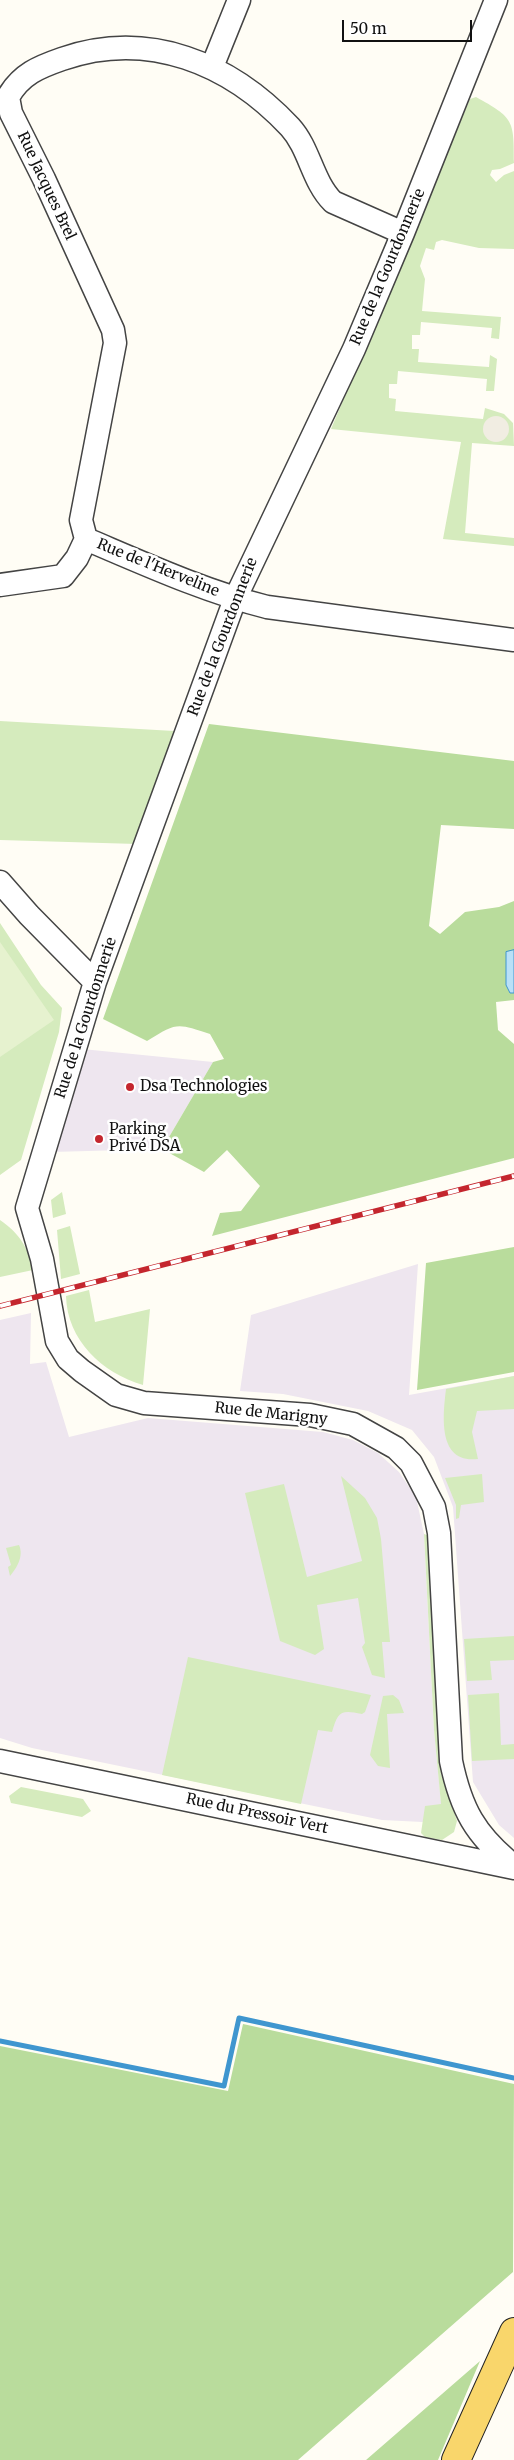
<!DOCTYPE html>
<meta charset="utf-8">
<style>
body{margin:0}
#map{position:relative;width:514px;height:2460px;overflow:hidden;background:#fffdf5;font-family:Merriweather,serif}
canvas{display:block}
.scale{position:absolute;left:342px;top:20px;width:130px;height:22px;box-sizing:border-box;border:2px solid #111;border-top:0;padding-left:6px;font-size:15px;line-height:18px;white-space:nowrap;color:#111;-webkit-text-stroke:4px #fff;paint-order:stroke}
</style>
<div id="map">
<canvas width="514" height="2460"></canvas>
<div class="scale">50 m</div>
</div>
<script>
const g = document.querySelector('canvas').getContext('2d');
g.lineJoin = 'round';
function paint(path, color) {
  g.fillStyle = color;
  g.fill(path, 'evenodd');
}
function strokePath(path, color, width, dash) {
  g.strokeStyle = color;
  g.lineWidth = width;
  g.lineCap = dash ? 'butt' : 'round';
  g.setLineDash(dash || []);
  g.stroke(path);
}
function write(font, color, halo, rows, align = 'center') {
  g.font = font + ' Merriweather,serif';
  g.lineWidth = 5;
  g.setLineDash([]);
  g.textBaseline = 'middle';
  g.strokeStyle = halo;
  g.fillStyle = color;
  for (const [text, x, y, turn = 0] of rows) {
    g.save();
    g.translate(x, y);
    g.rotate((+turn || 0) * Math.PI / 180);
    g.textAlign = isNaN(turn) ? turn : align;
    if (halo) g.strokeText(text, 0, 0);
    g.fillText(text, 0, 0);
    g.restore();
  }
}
paint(new Path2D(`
 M 82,1049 L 213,1062 L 162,1149 L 51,1152 Z
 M 418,1264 L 409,1395 L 514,1376 L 514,1838 L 499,1825 L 473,1782 L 453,1507 L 434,1457 L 412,1430 L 368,1411 L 283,1394 L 240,1391 L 251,1315 Z
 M 31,1313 L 30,1364 L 46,1362 L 69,1437 L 148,1418 L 323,1432 L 353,1440 L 378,1453 L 399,1472 L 416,1497 L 424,1534 L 434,1730 L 443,1823 L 382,1820 L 32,1748 L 0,1738 L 0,1320 Z`), '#eee6ef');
paint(new Path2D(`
 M 476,97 C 514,118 514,120 514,163 L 500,169 L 492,170 L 490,175 L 496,182 L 504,175 L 514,171 L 514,249 L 479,248 L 442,240 L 436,242 L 434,250 L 426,248 L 420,266 L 425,279 L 422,311 L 501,317 L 499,339 L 491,338 L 492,328 L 421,322 L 420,335 L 412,335 L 412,349 L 419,349 L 418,362 L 489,367 L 490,355 L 497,359 L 494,391 L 486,391 L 487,379 L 398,371 L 397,384 L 389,384 L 389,398 L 396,399 L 395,411 L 483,419 L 485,408 L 504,414 L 513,423 L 514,446 L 472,443 L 465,533 L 514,538 L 514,546 L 443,539 L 461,442 L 331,429 L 470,99 Z
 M 0,721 L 174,731 L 137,844 L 0,840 Z
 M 0,923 L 41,985 L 62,1008 L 59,1032 L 21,1160 L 0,1175 Z
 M 62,1192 L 66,1214 L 53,1218 L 51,1200 Z
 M 0,1220 C 19,1233 28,1247 33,1270 L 0,1277 Z
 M 70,1226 L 80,1274 L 61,1279 L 57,1230 Z
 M 89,1290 L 95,1322 L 150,1309 L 143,1385 C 102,1373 67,1340 66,1296 Z
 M 514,1376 L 514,1409 L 477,1411 L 472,1432 L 478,1459 C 437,1464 443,1415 446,1389 Z
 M 482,1474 L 484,1502 L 461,1505 L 459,1518 L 456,1519 L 456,1505 L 445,1478 Z
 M 341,1476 L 365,1498 L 377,1518 L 381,1539 L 390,1642 L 382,1642 L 385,1678 L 372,1675 L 362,1647 L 365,1643 L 358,1598 L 317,1605 L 324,1649 L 315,1655 L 280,1641 L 245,1493 L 284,1484 L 307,1577 L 362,1561 Z
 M 424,1534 L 427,1535 L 441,1774 L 457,1821 L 454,1832 L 442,1840 L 425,1837 L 421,1833 L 425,1806 L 441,1804 L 434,1730 Z
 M 19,1545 C 24,1556 17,1568 10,1576 L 8,1567 L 11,1565 L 6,1548 Z
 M 514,1636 L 514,1660 L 490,1661 L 492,1680 L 467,1681 L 464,1639 Z
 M 188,1657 L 371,1695 L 365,1712 L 362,1714 C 340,1709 338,1712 332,1732 L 318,1730 L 301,1804 L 162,1775 Z
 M 499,1693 L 501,1745 L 514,1744 L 514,1759 L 472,1761 L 468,1695 Z
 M 393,1695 L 399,1700 L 404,1713 L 387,1714 L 390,1768 L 378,1766 L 370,1755 L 383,1696 Z
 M 21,1787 L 83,1799 L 91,1811 L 82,1817 L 11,1803 L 9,1796 Z`), '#d5ebbd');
paint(new Path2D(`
 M 209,724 L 514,761 L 514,829 L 441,825 L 429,926 L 440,934 L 465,912 L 499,907 L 514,901 L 514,1000 L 496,1002 L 498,1030 L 514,1044 L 514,1158 L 212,1236 L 220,1213 L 241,1211 L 260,1186 L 227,1150 L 204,1172 L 162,1149 L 213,1062 L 224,1059 L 210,1034 C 177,1023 177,1022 147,1041 L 103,1019 Z
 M 514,1247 L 514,1372 L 417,1390 L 426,1263 Z
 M 243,2024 L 514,2084 L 513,2272 L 298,2460 L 0,2460 L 0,2046 L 228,2091 Z
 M 480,2361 L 438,2460 L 366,2460 Z`), '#b9dc9c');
paint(new Path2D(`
 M 0,942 L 54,1020 L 0,1057 Z`), '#e6f2cf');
paint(new Path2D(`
 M483 429a13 13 0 1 1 26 0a13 13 0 1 1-26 0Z`), '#f1ede2');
const water = new Path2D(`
 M 514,950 L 514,993 L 510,993 L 506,985 L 506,952 Z`);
paint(water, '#b9e0f7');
strokePath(water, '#3f96cf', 1);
strokePath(new Path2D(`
 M 0,2041 L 224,2086 L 239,2018 L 514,2078`), '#3f96cf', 5);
const minor = new Path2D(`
 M 496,0 L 403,233 L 354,349 L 235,599 L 95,982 L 27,1208 L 42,1259 L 57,1341 L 68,1359 L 82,1371 L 116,1395 L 144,1403 L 310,1415 L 353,1424 L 396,1448 L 411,1463 L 434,1507 L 439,1533 L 451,1761 C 461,1809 475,1835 514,1866
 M 212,67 L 239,0
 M 86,539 L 81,520 L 115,343 L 113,330 L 44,179 L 11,113 L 8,97 C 21,74 39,67 62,59 C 148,29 230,63 290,127 C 310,149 312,181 333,202 L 403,233
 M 0,585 L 63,576 L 77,558 L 86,539 C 145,564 204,591 267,607 L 514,640
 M 0,882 L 29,915 L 95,982
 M 0,1761 L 514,1868`);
const major = new Path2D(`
 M 456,2460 L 514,2332`);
strokePath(minor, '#444', 25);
strokePath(major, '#222', 30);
strokePath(minor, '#fff', 22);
strokePath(major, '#f9d66b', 28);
const rail = new Path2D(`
 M 0,1306 L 514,1176`);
strokePath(rail, '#c4262e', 5.5);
strokePath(rail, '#fff', 4, [11]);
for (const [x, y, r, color] of [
 [130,1087,5,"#c4262e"],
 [99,1139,5,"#c4262e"]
]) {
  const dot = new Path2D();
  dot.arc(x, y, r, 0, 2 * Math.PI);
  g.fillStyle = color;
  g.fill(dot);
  strokePath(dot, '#fff', 2);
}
write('15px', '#111', '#fff', [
 ["Rue Jacques Brel",46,186,65],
 ["Rue de la Gourdonnerie",388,267,-67],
 ["Rue de l'Herveline",158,568,22],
 ["Rue de la Gourdonnerie",223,637,-69],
 ["Rue de la Gourdonnerie",86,1018,-72],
 ["Rue de Marigny",271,1414,6],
 ["Rue du Pressoir Vert",257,1814,12]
]);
write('15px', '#111', '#fff', [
 ["Dsa Technologies",140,1087],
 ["Parking",109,1130],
 ["Privé DSA",109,1147]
], 'left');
</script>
